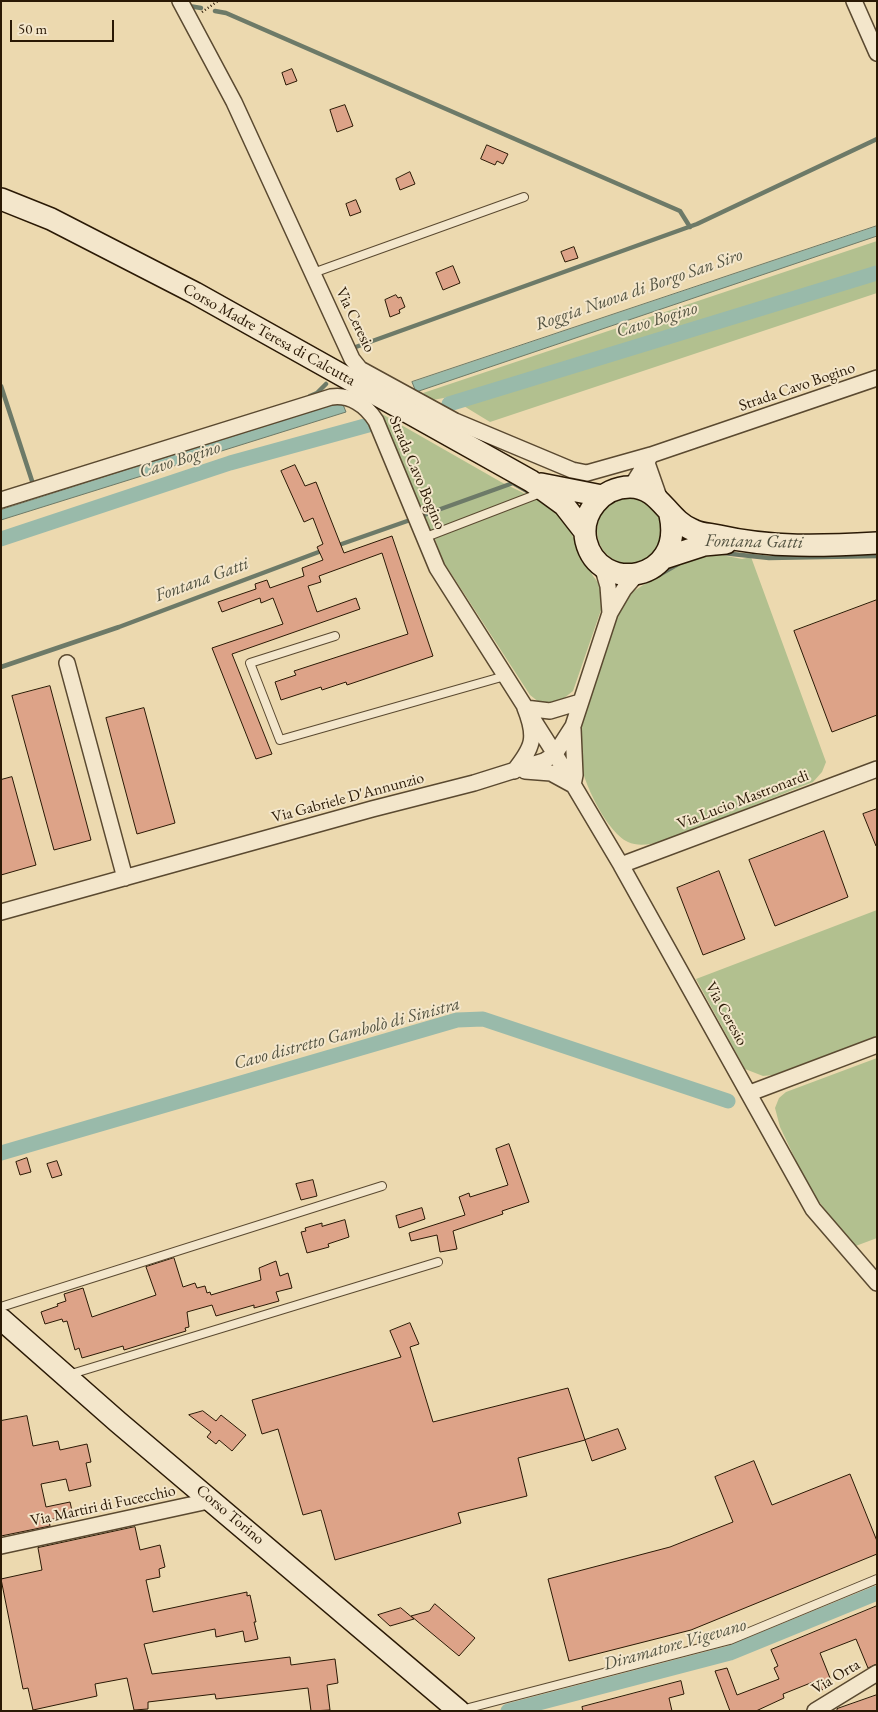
<!DOCTYPE html>
<meta charset="utf-8">
<style>
body{margin:0}
#map{position:relative;width:878px;height:1712px;overflow:hidden;background:#ecd9af;font-family:"EB Garamond",serif}
canvas{display:block}
.frame{position:absolute;inset:0;border:2px solid #2a1905;pointer-events:none}
.scale{position:absolute;left:10px;top:20px;width:104px;height:22px;box-sizing:border-box;border:2px solid #2a1905;border-top:0;padding-left:6px;font-size:15px;line-height:18px;white-space:nowrap;color:#2a1905;-webkit-text-stroke:4px #f3e6cb;paint-order:stroke}
</style>
<div id="map">
<canvas width="878" height="1712"></canvas>
<div class="frame"></div>
<div class="scale">50 m</div>
</div>
<script>
const g = document.querySelector('canvas').getContext('2d');
g.lineJoin = 'round';
function paint(path, color) {
  g.fillStyle = color;
  g.fill(path, 'evenodd');
}
function strokePath(path, color, width, dash) {
  g.strokeStyle = color;
  g.lineWidth = width;
  g.lineCap = dash ? 'butt' : 'round';
  g.setLineDash(dash || []);
  g.stroke(path);
}
function write(font, color, halo, rows, align = 'center') {
  g.font = font + ' "EB Garamond",serif';
  g.lineWidth = 4;
  g.setLineDash([]);
  g.textBaseline = 'middle';
  g.strokeStyle = halo;
  g.fillStyle = color;
  for (const [text, x, y, turn = 0] of rows) {
    g.save();
    g.translate(x, y);
    g.rotate((+turn || 0) * Math.PI / 180);
    g.textAlign = isNaN(turn) ? turn : align;
    if (halo) g.strokeText(text, 0, 0);
    g.fillText(text, 0, 0);
    g.restore();
  }
}
paint(new Path2D(`
 M 877,241 L 877,293 L 490,422 L 449,397 L 433,400 L 423,393 Z
 M 382,414 L 501,482 L 548,505 L 560,515 L 570,531 L 593,576 L 600,585 L 601,610 L 573,691 L 559,702 L 540,703 L 530,695 L 443,561 L 432,531 L 425,529 L 393,449 Z
 M597 531a33 33 0 1 1 66 0a33 33 0 1 1-66 0Z
 M 721,555 L 742,559 L 751,557 L 826,762 L 822,772 L 813,782 L 662,842 C 651,844 638,847 628,842 C 605,831 577,772 579,747 C 580,719 609,621 625,599 C 632,589 682,562 694,559 C 703,557 712,556 721,555 Z
 M 877,910 L 877,1036 L 773,1075 L 763,1076 L 745,1069 L 696,979 Z
 M 877,1058 L 877,1238 L 853,1247 L 809,1188 L 780,1127 L 775,1108 L 779,1098 L 786,1092 Z`), '#b2c08f');
const water = new Path2D(`
 M 877,226 L 877,236 L 416,392 L 412,382 Z
 M 342,402 L 346,412 L 1,520 L 1,510 Z`);
paint(water, '#99baaa');
strokePath(water, '#6d7a68', 1);
strokePath(new Path2D(`
 M 189,6 L 201,8
 M 215,11 L 226,13 L 680,211 L 690,227
 M 353,348 L 697,224 L 877,139
 M 1,386 L 33,484
 M 310,396 L 317,393 L 326,384
 M 424,515 L 513,483 L 527,491
 M 336,546 L 413,519
 M 723,553 L 769,558 L 877,556
 M 659,575 L 678,564
 M 1,667 L 119,627 L 324,550`), '#6d7a68', 4.5);
strokePath(new Path2D(`
 M 449,404 L 877,273
 M 1,539 L 230,463 L 372,424
 M 1,1153 L 457,1020 L 483,1019 L 728,1101
 M 508,1711 L 730,1653 L 877,1593`), '#99baaa', 15);
const building = new Path2D(`
 M 292,69 L 297,81 L 286,85 L 282,73 Z
 M 345,105 L 353,126 L 337,132 L 330,110 Z
 M 487,145 L 508,154 L 503,164 L 497,161 L 495,165 L 481,159 Z
 M 410,172 L 415,184 L 400,190 L 396,179 Z
 M 356,200 L 361,212 L 350,216 L 346,204 Z
 M 574,247 L 578,258 L 565,262 L 561,252 Z
 M 453,266 L 460,283 L 443,290 L 436,273 Z
 M 396,295 L 398,298 L 401,297 L 405,307 L 399,310 L 400,313 L 390,317 L 385,300 Z
 M 295,465 L 305,486 L 316,482 L 344,553 L 392,536 L 433,656 L 347,685 L 346,682 L 322,690 L 321,687 L 281,700 L 275,682 L 296,675 L 294,671 L 408,634 L 382,553 L 319,576 L 321,582 L 308,586 L 317,612 L 356,598 L 360,609 L 232,654 L 272,754 L 256,759 L 212,648 L 283,624 L 273,598 L 261,603 L 260,598 L 222,612 L 218,602 L 256,589 L 255,584 L 267,580 L 270,588 L 304,576 L 302,568 L 323,560 L 317,547 L 323,544 L 313,518 L 304,522 L 281,471 Z
 M 877,600 L 877,715 L 832,732 L 794,631 Z
 M 50,686 L 91,840 L 54,850 L 12,696 Z
 M 144,708 L 175,823 L 137,834 L 106,718 Z
 M 12,777 L 36,865 L 1,875 L 1,780 Z
 M 877,809 L 877,846 L 876,846 L 863,814 Z
 M 824,831 L 848,897 L 775,926 L 749,860 Z
 M 719,871 L 745,939 L 703,955 L 677,888 Z
 M 509,1144 L 529,1202 L 502,1211 L 503,1214 L 453,1231 L 457,1249 L 440,1252 L 437,1235 L 411,1241 L 409,1233 L 465,1215 L 459,1197 L 469,1193 L 470,1197 L 508,1185 L 496,1149 Z
 M 27,1158 L 31,1172 L 20,1175 L 16,1162 Z
 M 57,1161 L 62,1175 L 52,1178 L 47,1164 Z
 M 313,1180 L 317,1196 L 301,1200 L 296,1184 Z
 M 422,1208 L 425,1219 L 399,1228 L 396,1216 Z
 M 345,1220 L 349,1237 L 328,1244 L 329,1247 L 307,1253 L 301,1232 L 306,1231 L 305,1228 L 322,1223 L 322,1226 Z
 M 174,1258 L 183,1287 L 195,1283 L 197,1288 L 205,1286 L 207,1293 L 210,1292 L 211,1295 L 261,1280 L 259,1268 L 276,1261 L 280,1276 L 288,1273 L 292,1288 L 276,1292 L 279,1301 L 254,1308 L 254,1305 L 216,1316 L 212,1305 L 187,1312 L 189,1327 L 185,1328 L 186,1331 L 124,1350 L 123,1346 L 82,1358 L 79,1348 L 75,1350 L 67,1321 L 63,1322 L 62,1319 L 45,1324 L 41,1312 L 58,1306 L 57,1304 L 66,1301 L 64,1294 L 83,1288 L 92,1317 L 156,1295 L 146,1267 Z
 M 410,1323 L 419,1344 L 410,1347 L 433,1422 L 568,1388 L 585,1440 L 518,1458 L 527,1496 L 458,1513 L 461,1523 L 335,1560 L 321,1510 L 303,1515 L 278,1429 L 262,1434 L 252,1400 L 401,1357 L 390,1331 Z
 M 203,1411 L 216,1421 L 221,1415 L 246,1435 L 232,1451 L 219,1440 L 216,1444 L 207,1437 L 211,1432 L 189,1415 Z
 M 27,1416 L 33,1446 L 58,1441 L 60,1450 L 87,1444 L 91,1462 L 86,1463 L 91,1486 L 69,1491 L 66,1479 L 41,1484 L 46,1507 L 70,1502 L 73,1515 L 49,1520 L 50,1526 L 1,1536 L 1,1421 Z
 M 618,1429 L 626,1449 L 592,1461 L 585,1440 Z
 M 754,1461 L 772,1505 L 850,1474 L 877,1541 L 877,1554 L 691,1630 L 569,1661 L 548,1579 L 670,1547 L 733,1522 L 715,1477 Z
 M 135,1527 L 140,1550 L 160,1545 L 165,1567 L 159,1569 L 160,1577 L 146,1580 L 153,1612 L 247,1592 L 247,1596 L 250,1595 L 256,1622 L 254,1622 L 258,1639 L 245,1642 L 243,1631 L 216,1637 L 215,1629 L 144,1644 L 152,1674 L 290,1657 L 291,1665 L 335,1659 L 338,1683 L 327,1685 L 330,1710 L 311,1711 L 308,1688 L 216,1699 L 215,1694 L 148,1702 L 148,1709 L 134,1710 L 127,1678 L 95,1684 L 97,1696 L 33,1710 L 28,1688 L 23,1689 L 1,1579 L 42,1570 L 38,1548 Z
 M 435,1604 L 475,1638 L 459,1656 L 411,1616 L 429,1611 Z
 M 877,1606 L 877,1664 L 868,1668 L 856,1639 L 820,1653 L 832,1683 L 822,1690 L 818,1680 L 783,1694 L 784,1698 L 756,1711 L 730,1711 L 715,1671 L 727,1668 L 737,1695 L 779,1679 L 774,1668 L 778,1666 L 771,1650 Z
 M 401,1608 L 414,1619 L 390,1626 L 378,1615 Z
 M 681,1681 L 684,1694 L 669,1698 L 672,1711 L 583,1711 L 582,1707 Z
 M 877,1695 L 877,1711 L 837,1711 L 837,1709 Z`);
paint(building, '#dda388');
strokePath(building, '#2a1905', 1);
const lane = new Path2D(`
 M 313,273 L 524,197
 M 426,537 L 543,492
 M 335,636 L 250,663 L 280,740 L 505,676
 M 1,1307 L 382,1186
 M 68,1375 L 438,1262
 M 461,1710 L 730,1640 L 877,1579`);
const street = new Path2D(`
 M 180,1 L 234,102 L 352,359 L 360,369 L 455,421 L 572,470 L 587,473 L 651,455
 M 854,1 L 877,53
 M 647,463 L 660,500
 M 631,487 L 651,455 L 877,378
 M 1,500 L 331,397 C 350,394 366,405 376,421 L 437,568 L 555,754 L 621,865 L 813,1209 L 877,1283
 M 602,566 L 608,586 L 610,613
 M 67,663 L 125,878
 M 514,771 C 533,747 537,738 525,708 L 550,711 L 580,702
 M 525,771 L 551,773 L 573,785 L 575,775 L 573,729
 M 621,865 L 877,769
 M 1,912 L 372,809 L 474,783 L 544,761 L 555,754 L 573,726 L 610,613 L 624,589 L 637,574
 M 750,1093 L 877,1045
 M 1,1546 L 213,1500
 M 815,1711 L 877,1673`);
const secondary = new Path2D(`
 M 1,199 L 51,219 L 195,293 L 531,481 L 564,505 L 585,532
 M 541,484 L 602,496
 M 670,515 C 685,582 599,595 586,541 C 580,513 602,487 630,487 C 660,487 667,520 693,530 C 700,534 710,534 719,536 C 771,548 823,546 877,543
 M 664,558 L 704,545 L 726,543
 M 1,1319 L 118,1422 L 459,1711`);
strokePath(lane, '#5a4930', 10);
strokePath(street, '#5a4930', 18);
strokePath(secondary, '#2a1905', 24);
strokePath(new Path2D(`
 M 202,12 L 218,1`), '#2a1905', 2.5, [1, 2.5]);
strokePath(lane, '#f3e6cb', 8);
strokePath(street, '#f3e6cb', 15);
strokePath(secondary, '#f3e6cb', 21);
write('16px', '#2a1905', '#f3e6cb', [
 ["Via Ceresio",355,320,64],
 ["Corso Madre Teresa di Calcutta",269,335,29],
 ["Strada Cavo Bogino",797,387,-19],
 ["Strada Cavo Bogino",417,473,67],
 ["Via Gabriele D'Annunzio",348,798,-15],
 ["Via Lucio Mastronardi",743,800,-21],
 ["Via Ceresio",726,1014,61],
 ["Via Martiri di Fucecchio",103,1506,-12],
 ["Corso Torino",230,1515,40],
 ["Via Orta",836,1677,-31]
]);
write('italic 18px', '#51513f', '#f3e6cb', [
 ["Roggia Nuova di Borgo San Siro",639,290,-19],
 ["Cavo Bogino",657,320,-17],
 ["Cavo Bogino",180,460,-18],
 ["Fontana Gatti",754,542,1],
 ["Fontana Gatti",202,580,-20],
 ["Cavo distretto Gambolò di Sinistra",347,1034,-15],
 ["Diramatore Vigevano",675,1645,-16]
]);
</script>
